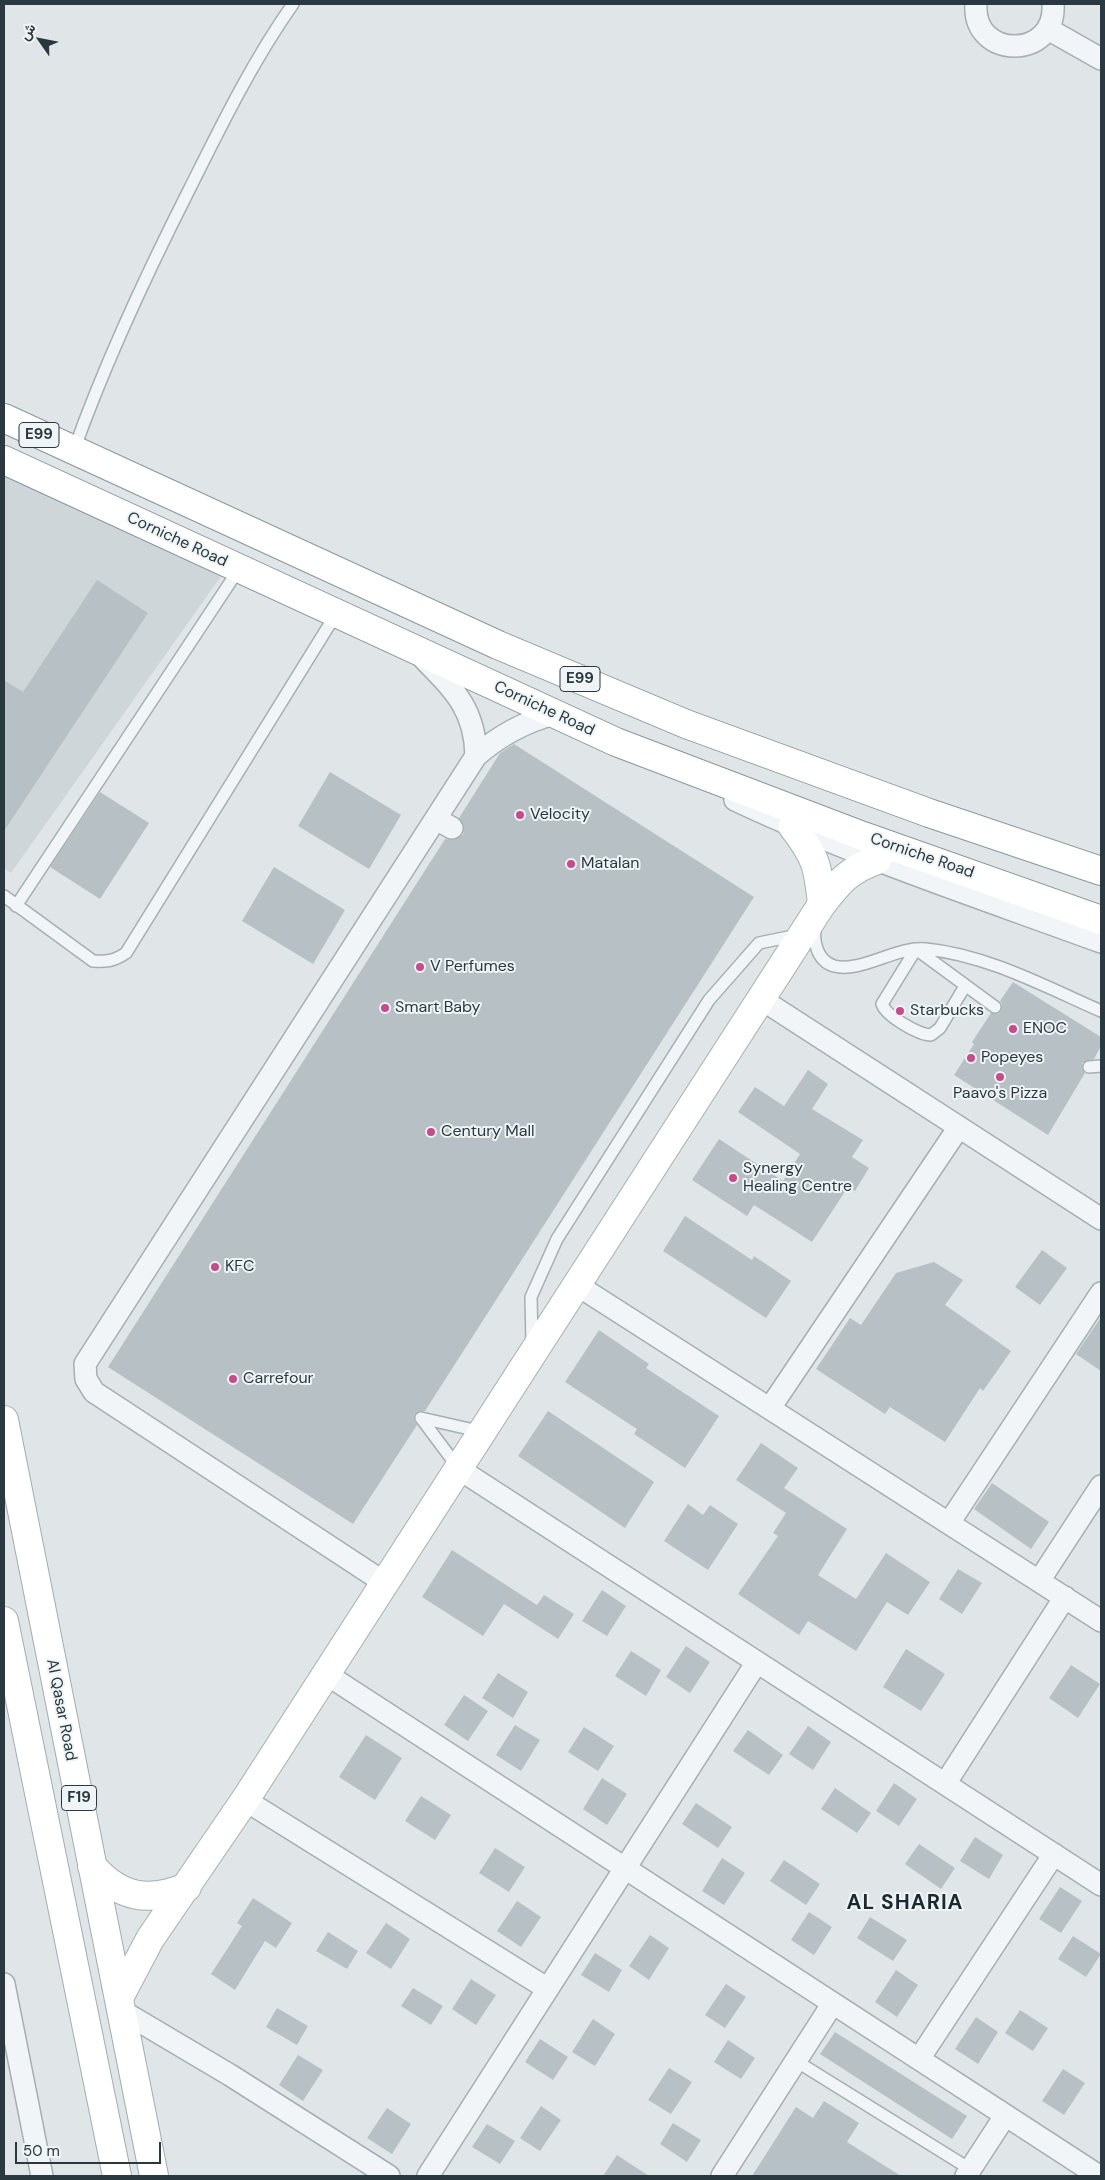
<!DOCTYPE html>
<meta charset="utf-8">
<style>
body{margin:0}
#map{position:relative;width:1105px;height:2180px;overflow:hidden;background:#e0e6e8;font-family:"DM Sans",Vazirmatn,sans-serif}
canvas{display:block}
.frame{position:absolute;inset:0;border:5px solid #29393f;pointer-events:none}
.north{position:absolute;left:15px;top:15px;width:50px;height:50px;-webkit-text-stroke:4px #eff4f6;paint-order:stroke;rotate:303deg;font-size:14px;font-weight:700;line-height:20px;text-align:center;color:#29393f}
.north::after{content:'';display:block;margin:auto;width:18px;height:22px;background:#29393f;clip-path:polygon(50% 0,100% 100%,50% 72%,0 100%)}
.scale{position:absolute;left:15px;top:2142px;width:146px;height:22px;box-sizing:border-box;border:2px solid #29393f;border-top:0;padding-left:6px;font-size:15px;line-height:18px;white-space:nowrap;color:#29393f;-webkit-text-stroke:4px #eff4f6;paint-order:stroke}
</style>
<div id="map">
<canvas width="1105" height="2180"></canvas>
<div class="frame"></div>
<div class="north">ش</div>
<div class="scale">50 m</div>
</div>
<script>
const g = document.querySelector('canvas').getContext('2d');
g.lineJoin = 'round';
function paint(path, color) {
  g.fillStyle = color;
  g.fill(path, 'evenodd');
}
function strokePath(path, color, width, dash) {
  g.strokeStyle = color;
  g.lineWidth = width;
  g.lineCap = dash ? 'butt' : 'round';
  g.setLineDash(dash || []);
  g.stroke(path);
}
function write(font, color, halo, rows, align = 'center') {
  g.font = font + ' "DM Sans",sans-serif';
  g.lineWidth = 4;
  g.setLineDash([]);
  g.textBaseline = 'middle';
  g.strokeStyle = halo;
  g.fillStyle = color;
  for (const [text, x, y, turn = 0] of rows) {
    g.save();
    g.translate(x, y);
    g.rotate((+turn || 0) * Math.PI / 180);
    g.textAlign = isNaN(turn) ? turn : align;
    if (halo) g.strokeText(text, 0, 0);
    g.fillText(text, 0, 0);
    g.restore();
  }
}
paint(new Path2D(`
 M 4,474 L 224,572 L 11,873 L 4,868 Z`), '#ced6da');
paint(new Path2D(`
 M 97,580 L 148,613 L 4,831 L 4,680 L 23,692 Z
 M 514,744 L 754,897 L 425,1411 L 419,1411 L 414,1415 L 414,1420 L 417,1425 L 353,1524 L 108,1367 L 445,839 L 453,840 L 463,835 L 464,827 L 459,818 L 500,753 Z
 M 330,772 L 401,815 L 369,869 L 298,826 Z
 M 100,792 L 149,823 L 100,899 L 50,867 Z
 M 274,867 L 345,910 L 313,964 L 242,921 Z
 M 1013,982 L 1101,1037 L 1101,1046 L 1094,1059 L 1082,1063 L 1082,1068 L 1085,1073 L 1048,1135 L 954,1075 L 974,1044 L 972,1042 L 991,1013 L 998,1014 L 1001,1011 L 1002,1004 L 1000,1001 Z
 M 808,1070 L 828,1084 L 812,1109 L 863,1140 L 852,1157 L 869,1168 L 855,1191 L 848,1187 L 812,1242 L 754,1205 L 747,1216 L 692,1180 L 719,1139 L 783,1181 L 800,1154 L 738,1112 L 755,1087 L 784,1106 Z
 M 685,1216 L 752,1260 L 754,1256 L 791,1281 L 766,1318 L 663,1251 Z
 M 1042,1250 L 1067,1268 L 1040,1305 L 1015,1287 Z
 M 934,1262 L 963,1280 L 945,1305 L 1011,1351 L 983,1391 L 980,1388 L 945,1442 L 890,1407 L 885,1414 L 816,1369 L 850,1318 L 861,1325 L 896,1273 Z
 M 1101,1317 L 1101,1371 L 1076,1354 Z
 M 599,1330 L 649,1364 L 646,1368 L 719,1416 L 685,1468 L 634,1434 L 637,1429 L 565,1382 Z
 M 548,1411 L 654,1482 L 625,1528 L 518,1456 Z
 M 761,1443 L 798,1468 L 784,1488 L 847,1529 L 818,1575 L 856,1599 L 886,1553 L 930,1582 L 908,1615 L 887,1602 L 856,1651 L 808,1621 L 799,1635 L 738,1594 L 778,1536 L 773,1533 L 786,1513 L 736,1480 Z
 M 992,1483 L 1049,1522 L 1031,1549 L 974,1509 Z
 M 688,1504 L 703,1515 L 710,1505 L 738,1524 L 708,1570 L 664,1541 Z
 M 452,1550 L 537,1605 L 544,1595 L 574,1614 L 558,1639 L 504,1604 L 483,1636 L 422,1597 Z
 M 958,1569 L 982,1583 L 962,1614 L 939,1599 Z
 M 602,1590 L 626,1606 L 607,1636 L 582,1621 Z
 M 686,1646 L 710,1662 L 690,1693 L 666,1677 Z
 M 906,1649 L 945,1674 L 921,1711 L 883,1687 Z
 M 631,1651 L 661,1670 L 646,1696 L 615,1676 Z
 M 1071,1665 L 1100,1684 L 1078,1718 L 1049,1698 Z
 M 498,1673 L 528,1692 L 513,1718 L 482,1698 Z
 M 464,1695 L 488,1711 L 468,1741 L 444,1725 Z
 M 515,1725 L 540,1740 L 521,1771 L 496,1755 Z
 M 808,1726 L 831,1742 L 813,1770 L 789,1754 Z
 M 584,1727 L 614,1746 L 598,1771 L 568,1752 Z
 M 748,1730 L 783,1755 L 769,1775 L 733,1751 Z
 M 366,1735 L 402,1758 L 375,1800 L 339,1777 Z
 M 602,1778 L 627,1794 L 607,1825 L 583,1809 Z
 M 894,1783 L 917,1799 L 899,1826 L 876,1811 Z
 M 835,1788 L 871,1813 L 857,1833 L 821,1809 Z
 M 421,1796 L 451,1815 L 435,1840 L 405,1821 Z
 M 696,1803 L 732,1827 L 718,1848 L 682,1824 Z
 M 975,1837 L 1003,1855 L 989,1879 L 960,1861 Z
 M 919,1844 L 955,1868 L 941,1889 L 905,1864 Z
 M 495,1848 L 525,1867 L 509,1892 L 479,1873 Z
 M 722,1858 L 745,1873 L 724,1905 L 702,1891 Z
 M 784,1860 L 820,1884 L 806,1905 L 770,1881 Z
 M 1060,1887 L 1082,1901 L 1061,1933 L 1039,1919 Z
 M 253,1898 L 292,1923 L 276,1948 L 265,1941 L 235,1990 L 211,1974 L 242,1926 L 237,1923 Z
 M 517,1901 L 541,1917 L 521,1947 L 497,1931 Z
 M 809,1912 L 832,1927 L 814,1955 L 791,1940 Z
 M 870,1917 L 907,1940 L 893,1961 L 857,1938 Z
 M 386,1923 L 410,1939 L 391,1969 L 366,1953 Z
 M 328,1932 L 358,1951 L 347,1969 L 316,1951 Z
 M 650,1935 L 669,1948 L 649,1980 L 629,1966 Z
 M 1073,1936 L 1101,1954 L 1086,1977 L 1058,1959 Z
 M 595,1953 L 622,1970 L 609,1992 L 581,1975 Z
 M 896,1970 L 918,1985 L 897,2017 L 875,2002 Z
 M 471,1979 L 496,1995 L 476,2025 L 452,2009 Z
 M 726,1984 L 746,1997 L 725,2028 L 705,2015 Z
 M 413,1988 L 443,2006 L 431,2025 L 401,2006 Z
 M 277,2008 L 308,2026 L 297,2045 L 266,2027 Z
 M 1020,2010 L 1048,2028 L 1033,2051 L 1005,2033 Z
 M 976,2017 L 998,2032 L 978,2064 L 955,2049 Z
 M 593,2019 L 615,2034 L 595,2066 L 572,2052 Z
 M 835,2032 L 967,2116 L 952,2139 L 820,2054 Z
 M 540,2039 L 568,2057 L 553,2080 L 525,2062 Z
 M 728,2040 L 755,2058 L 741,2079 L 714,2062 Z
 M 298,2055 L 323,2070 L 303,2101 L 279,2085 Z
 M 669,2068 L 692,2082 L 671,2114 L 648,2100 Z
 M 1063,2069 L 1085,2083 L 1064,2115 L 1042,2101 Z
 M 824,2101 L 859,2123 L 847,2142 L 901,2176 L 752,2176 L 796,2107 L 813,2118 Z
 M 541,2106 L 561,2120 L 540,2151 L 520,2138 Z
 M 387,2108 L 411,2124 L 392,2154 L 367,2138 Z
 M 673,2123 L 701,2140 L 687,2162 L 660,2144 Z
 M 487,2124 L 515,2141 L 500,2164 L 472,2147 Z
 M 617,2155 L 649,2176 L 603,2176 Z`), '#b7c1c5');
const lane = new Path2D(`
 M 74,450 C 106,360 146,275 189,190 C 221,126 252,62 293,4
 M 4,896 L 93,961 C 106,962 114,961 126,953 L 336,614
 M 16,906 L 239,569
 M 816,925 C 812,940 817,961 834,966 C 862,973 896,946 926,949 C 987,955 1046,987 1101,1011
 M 965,986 L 940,1028 L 931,1035 C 919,1035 886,1016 882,1004 L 916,949 L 995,1007
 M 1089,1067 L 1101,1066
 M 532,1343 L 531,1297 L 557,1239 L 709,1000 L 759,943 L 798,935
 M 421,1418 L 459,1469
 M 421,1418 L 483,1432
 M 796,2061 L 970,2169`);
const street = new Path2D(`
 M 976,4 C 972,60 1057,60 1053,4
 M 1048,29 L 1101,59
 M 422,657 C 453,689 475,708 476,756
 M 735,800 C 854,856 978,897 1101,942
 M 436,819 L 452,828
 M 761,999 L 1101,1219
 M 577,1285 L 1101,1621
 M 770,1408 L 959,1127
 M 459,1469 L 1101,1885
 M 949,1523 L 1101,1293
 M 1039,1581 L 1101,1486
 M 385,1583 L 94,1392 L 86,1379 L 85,1364 L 476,756 C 500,735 524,722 554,714
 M 326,1674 L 1099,2176
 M 945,1784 L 1065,1597
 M 245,1800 L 548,1989
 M 4,1984 L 42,2176
 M 122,2011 L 230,2075 L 389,2176
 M 919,2059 L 1054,1854
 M 428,2176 L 757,1662
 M 722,2176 L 833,2003
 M 966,2176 L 1005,2116`);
const secondary = new Path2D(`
 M 793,827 C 816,857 818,866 822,904
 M 92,1866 C 120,1898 148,1903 187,1887
 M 120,1996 L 150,1939 L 245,1800 L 822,904 C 840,881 849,870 877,860`);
const primary = new Path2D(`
 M 4,1420 L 154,2176
 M 4,1621 L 117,2176`);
const highway = new Path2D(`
 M 4,418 L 498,645 L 686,724 L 929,813 L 1101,871
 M 4,460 L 616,742 L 863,836 L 1101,920`);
strokePath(lane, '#a5afb2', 14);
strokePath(street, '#a5afb2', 24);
strokePath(secondary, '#a5afb2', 30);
strokePath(primary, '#a0aeb3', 30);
strokePath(highway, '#88989e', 30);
strokePath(lane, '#f2f5f7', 11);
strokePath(street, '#f2f5f7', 21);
strokePath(secondary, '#fff', 28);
strokePath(primary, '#fff', 28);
strokePath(highway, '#fff', 28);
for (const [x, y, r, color] of [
 [520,815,5,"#c84a89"],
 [571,864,5,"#c84a89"],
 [420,967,5,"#c84a89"],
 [385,1008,5,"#c84a89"],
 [900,1011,5,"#c84a89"],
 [1013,1029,5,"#c84a89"],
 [971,1058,5,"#c84a89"],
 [1000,1077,5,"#c84a89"],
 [431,1132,5,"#c84a89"],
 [733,1178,5,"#c84a89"],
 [215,1267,5,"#c84a89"],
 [233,1379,5,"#c84a89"]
]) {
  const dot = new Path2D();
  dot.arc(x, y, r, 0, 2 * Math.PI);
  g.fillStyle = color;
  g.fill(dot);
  strokePath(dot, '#eff4f6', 2);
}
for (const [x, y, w] of [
 [39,435,40],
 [580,679,40],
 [79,1798,35]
]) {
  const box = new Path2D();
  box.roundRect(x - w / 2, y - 12.5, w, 25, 4);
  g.fillStyle = '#eff4f6';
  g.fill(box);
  strokePath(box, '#29393f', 1);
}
write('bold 15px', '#29393f', null, [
 ["E99",39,435],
 ["E99",580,679],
 ["F19",79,1798]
]);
write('16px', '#29393f', '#eff4f6', [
 ["Corniche Road",177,540,25],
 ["Corniche Road",544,709,25],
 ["Corniche Road",922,856,19],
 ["Al Qasar Road",61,1710,79]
]);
write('16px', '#29393f', '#eff4f6', [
 ["Velocity",530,815],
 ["Matalan",581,864],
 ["V Perfumes",430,967],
 ["Smart Baby",395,1008],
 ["Starbucks",910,1011],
 ["ENOC",1023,1029],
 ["Popeyes",981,1058],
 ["Paavo's Pizza",1000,1094,"center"],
 ["Century Mall",441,1132],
 ["Synergy",743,1169],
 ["Healing Centre",743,1187],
 ["KFC",225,1267],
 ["Carrefour",243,1379]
], 'left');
g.letterSpacing = '1px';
write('bold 21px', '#1b2930', '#eff4f6', [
 ["AL SHARIA",905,1903]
]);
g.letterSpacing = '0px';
</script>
